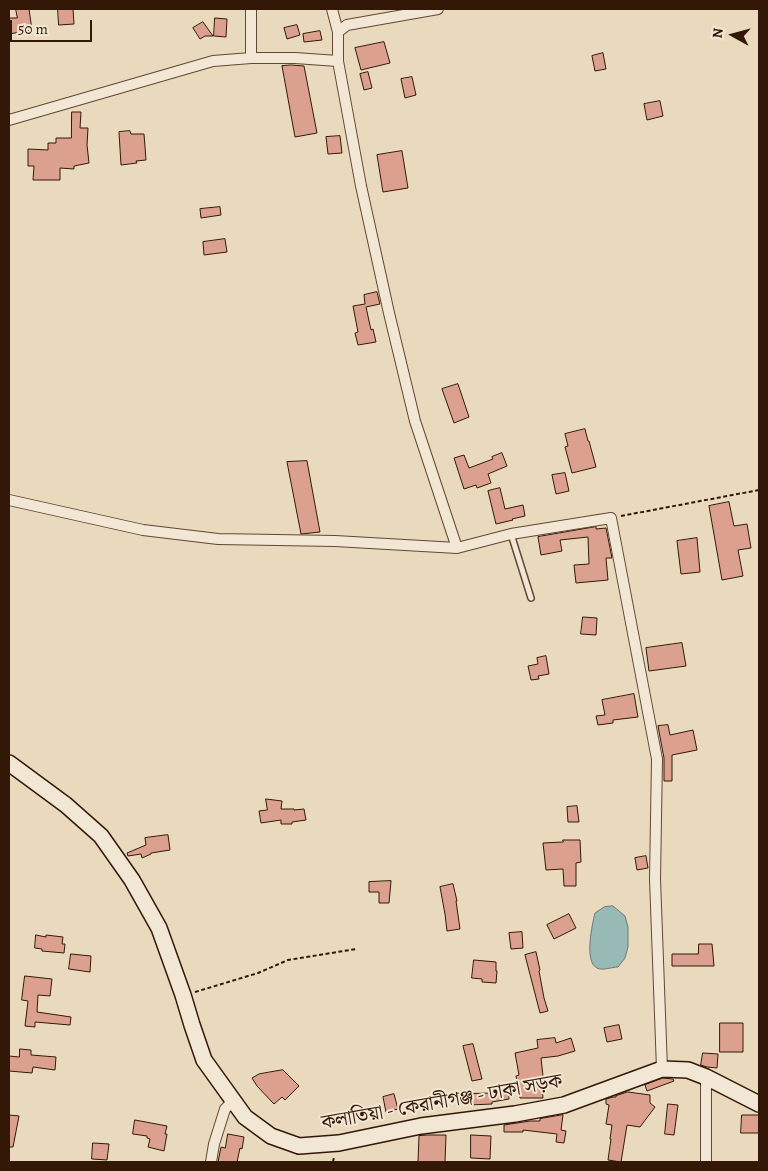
<!DOCTYPE html>
<meta charset="utf-8">
<style>
body{margin:0}
#map{position:relative;width:768px;height:1171px;overflow:hidden;background:#eadabd;font-family:Alegreya,serif}
canvas{display:block}
.frame{position:absolute;inset:0;border:10px solid #331808;pointer-events:none}
.north{position:absolute;left:708px;top:10px;width:50px;height:50px;-webkit-text-stroke:4px #f1e7d4;paint-order:stroke;rotate:277deg;font-size:14px;font-weight:700;line-height:20px;text-align:center;color:#331808}
.north::after{content:'';display:block;margin:auto;width:18px;height:22px;background:#331808;clip-path:polygon(50% 0,100% 100%,50% 72%,0 100%)}
.scale{position:absolute;left:10px;top:20px;width:82px;height:22px;box-sizing:border-box;border:2px solid #331808;border-top:0;padding-left:6px;font-size:15px;line-height:18px;white-space:nowrap;color:#331808;-webkit-text-stroke:4px #f1e7d4;paint-order:stroke}
</style>
<div id="map">
<canvas width="768" height="1171"></canvas>
<div class="frame"></div>
<div class="north">N</div>
<div class="scale">50 m</div>
</div>
<script>
const g = document.querySelector('canvas').getContext('2d');
g.lineJoin = 'round';
function paint(path, color) {
  g.fillStyle = color;
  g.fill(path, 'evenodd');
}
function strokePath(path, color, width, dash) {
  g.strokeStyle = color;
  g.lineWidth = width;
  g.lineCap = dash ? 'butt' : 'round';
  g.setLineDash(dash || []);
  g.stroke(path);
}
function write(font, color, halo, rows, align = 'center') {
  g.font = font + ' Alegreya,"Noto Serif Bengali",serif';
  g.lineWidth = 4;
  g.setLineDash([]);
  g.textBaseline = 'middle';
  g.strokeStyle = halo;
  g.fillStyle = color;
  for (const [text, x, y, turn = 0] of rows) {
    g.save();
    g.translate(x, y);
    g.rotate((+turn || 0) * Math.PI / 180);
    g.textAlign = isNaN(turn) ? turn : align;
    if (halo) g.strokeText(text, 0, 0);
    g.fillText(text, 0, 0);
    g.restore();
  }
}
const water = new Path2D(`
 M 613,906 L 625,916 L 628,927 L 628,947 L 625,958 L 618,967 C 612,967 602,971 597,968 C 584,962 592,925 595,913 L 604,907 Z`);
paint(water, '#98bab6');
strokePath(water, '#707970', 1);
const building = new Path2D(`
 M 16,9 L 29,9 L 32,30 L 9,34 L 9,18 L 17,18 Z
 M 58,9 L 73,9 L 74,24 L 59,25 Z
 M 215,18 L 227,19 L 226,37 L 214,36 Z
 M 203,22 L 213,36 L 205,36 L 200,39 L 193,28 Z
 M 297,25 L 300,35 L 287,39 L 284,28 Z
 M 320,31 L 322,40 L 304,42 L 303,34 Z
 M 384,42 L 390,63 L 361,70 L 355,48 Z
 M 603,53 L 606,69 L 595,71 L 592,56 Z
 M 291,65 L 304,66 L 317,133 L 295,137 L 282,66 Z
 M 368,72 L 372,88 L 364,90 L 360,74 Z
 M 412,77 L 416,95 L 405,98 L 401,79 Z
 M 660,101 L 663,116 L 647,120 L 644,104 Z
 M 72,112 L 81,112 L 80,128 L 88,128 L 87,145 L 89,163 L 74,166 L 74,169 L 60,168 L 60,180 L 33,180 L 34,166 L 28,166 L 28,149 L 48,150 L 48,143 L 56,143 L 56,138 L 71,138 Z
 M 130,131 L 131,134 L 144,134 L 146,160 L 136,161 L 137,163 L 121,165 L 119,132 Z
 M 340,136 L 342,153 L 328,154 L 326,137 Z
 M 402,151 L 408,188 L 383,192 L 377,155 Z
 M 220,207 L 221,215 L 201,218 L 200,209 Z
 M 225,239 L 227,252 L 204,255 L 203,242 Z
 M 377,292 L 380,304 L 366,307 L 371,330 L 373,329 L 376,342 L 358,345 L 355,333 L 358,332 L 353,306 L 365,304 L 364,295 Z
 M 458,384 L 469,417 L 454,423 L 442,389 Z
 M 585,429 L 588,441 L 589,441 L 596,467 L 572,473 L 565,447 L 568,446 L 565,434 Z
 M 502,453 L 507,466 L 488,474 L 491,483 L 477,488 L 476,485 L 464,489 L 454,458 L 464,455 L 469,468 L 493,459 L 492,457 Z
 M 307,461 L 320,532 L 301,534 L 287,462 Z
 M 565,473 L 569,491 L 556,494 L 552,475 Z
 M 500,488 L 505,509 L 523,505 L 525,516 L 512,519 L 513,520 L 496,524 L 488,491 Z
 M 729,502 L 734,526 L 747,524 L 751,548 L 738,550 L 743,576 L 722,580 L 709,506 Z
 M 596,527 L 596,529 L 606,528 L 612,558 L 606,558 L 608,580 L 576,583 L 574,565 L 589,564 L 588,537 L 560,540 L 562,551 L 541,555 L 538,537 Z
 M 697,538 L 700,572 L 681,574 L 677,541 Z
 M 583,617 L 597,618 L 596,635 L 581,634 Z
 M 682,643 L 686,666 L 649,671 L 646,648 Z
 M 546,656 L 549,674 L 538,676 L 539,679 L 531,680 L 528,666 L 538,664 L 537,658 Z
 M 634,694 L 638,717 L 613,720 L 613,723 L 598,725 L 596,716 L 605,715 L 602,700 Z
 M 668,725 L 670,735 L 693,730 L 697,750 L 672,755 L 672,781 L 664,781 L 664,758 L 658,726 Z
 M 266,799 L 282,801 L 281,809 L 294,809 L 294,810 L 304,809 L 306,820 L 292,822 L 292,824 L 281,824 L 281,820 L 261,823 L 259,811 L 267,810 Z
 M 577,806 L 579,822 L 568,822 L 567,807 Z
 M 168,835 L 170,850 L 151,853 L 151,854 L 142,858 L 141,854 L 128,856 L 127,853 L 146,845 L 145,838 Z
 M 563,840 L 580,840 L 581,862 L 576,863 L 576,886 L 564,886 L 563,869 L 546,870 L 543,843 L 563,842 Z
 M 646,856 L 648,868 L 637,870 L 635,858 Z
 M 391,881 L 389,903 L 379,903 L 379,892 L 369,892 L 369,882 Z
 M 453,884 L 457,901 L 456,901 L 460,929 L 447,931 L 445,914 L 440,887 Z
 M 569,914 L 576,928 L 554,939 L 547,925 Z
 M 522,932 L 523,948 L 511,949 L 509,933 Z
 M 36,935 L 46,937 L 46,935 L 63,937 L 62,944 L 65,944 L 64,953 L 42,951 L 42,949 L 35,948 Z
 M 699,944 L 712,944 L 714,966 L 672,966 L 672,954 L 698,954 Z
 M 536,952 L 540,970 L 539,971 L 544,998 L 548,1011 L 540,1013 L 525,955 Z
 M 71,954 L 91,956 L 90,972 L 69,969 Z
 M 474,960 L 496,962 L 496,971 L 497,971 L 496,983 L 482,982 L 482,979 L 472,978 Z
 M 25,976 L 52,979 L 50,996 L 38,995 L 37,1012 L 71,1017 L 70,1025 L 35,1022 L 35,1027 L 25,1026 L 28,1001 L 22,1000 Z
 M 720,1023 L 743,1023 L 743,1052 L 720,1052 Z
 M 619,1025 L 622,1039 L 607,1042 L 604,1028 Z
 M 555,1038 L 556,1043 L 571,1038 L 575,1051 L 558,1056 L 541,1058 L 544,1085 L 542,1085 L 543,1098 L 520,1098 L 516,1076 L 519,1075 L 515,1053 L 538,1048 L 537,1040 Z
 M 473,1044 L 482,1079 L 472,1081 L 463,1046 Z
 M 20,1049 L 31,1050 L 31,1055 L 56,1057 L 55,1070 L 33,1067 L 32,1073 L 9,1071 L 9,1056 L 19,1057 Z
 M 703,1053 L 718,1054 L 717,1068 L 707,1067 L 701,1065 Z
 M 283,1070 L 299,1086 L 285,1100 L 282,1097 L 274,1104 L 257,1086 L 252,1078 L 259,1074 Z
 M 663,1078 L 673,1079 L 674,1081 L 647,1091 L 645,1085 Z
 M 628,1092 L 650,1095 L 650,1103 L 655,1107 L 640,1127 L 627,1125 L 621,1162 L 608,1160 L 611,1139 L 610,1139 L 612,1125 L 606,1124 L 609,1105 L 606,1104 L 606,1099 L 613,1097 L 616,1097 L 616,1096 Z
 M 509,1093 L 509,1099 L 492,1102 L 492,1104 L 469,1105 L 468,1094 Z
 M 394,1094 L 398,1109 L 386,1112 L 383,1097 Z
 M 668,1104 L 678,1105 L 674,1135 L 665,1134 Z
 M 9,1115 L 19,1116 L 13,1147 L 9,1147 Z
 M 563,1115 L 561,1130 L 566,1131 L 564,1143 L 556,1142 L 557,1134 L 523,1130 L 523,1132 L 504,1132 L 504,1125 L 530,1121 L 540,1121 L 540,1119 Z
 M 742,1115 L 759,1115 L 759,1133 L 741,1133 Z
 M 135,1120 L 167,1126 L 165,1134 L 167,1134 L 164,1151 L 148,1147 L 150,1139 L 147,1138 L 147,1136 L 133,1134 Z
 M 228,1134 L 244,1137 L 242,1149 L 240,1148 L 237,1162 L 218,1162 L 221,1147 L 225,1148 Z
 M 428,1135 L 446,1135 L 445,1162 L 418,1162 L 419,1136 Z
 M 471,1135 L 491,1136 L 490,1159 L 471,1158 Z
 M 93,1143 L 109,1144 L 107,1160 L 92,1159 Z`);
paint(building, '#dca18e');
strokePath(building, '#331808', 1);
const service = new Path2D(`
 M 511,534 L 531,598`);
const minor = new Path2D(`
 M 338,32 L 347,25 L 438,9
 M 251,58 L 251,9
 M 9,120 L 213,61 L 251,58 L 295,58 L 338,61
 M 9,500 L 143,530 L 218,539 L 335,541 L 457,548 L 415,421 L 389,313 L 361,186 L 338,61 L 338,32 L 332,9
 M 457,548 L 511,534 L 611,518 L 657,759 L 655,879 L 662,1069
 M 211,1162 L 214,1144 L 225,1109 L 233,1101
 M 706,1162 L 706,1077`);
const secondary = new Path2D(`
 M 9,763 L 66,805 L 101,836 L 132,880 L 159,928 L 183,995 L 192,1025 L 204,1060 L 245,1117 L 271,1136 L 299,1146 L 339,1143 L 421,1126 L 515,1114 L 564,1105 L 662,1069 L 688,1070 L 706,1077 L 759,1104`);
strokePath(service, '#614835', 8);
strokePath(minor, '#614835', 12);
strokePath(secondary, '#331808', 18);
strokePath(new Path2D(`
 M 621,516 L 759,490
 M 195,992 L 258,973 L 288,960 L 356,949
 M 333,1162 L 334,1157`), '#331808', 2, [4, 2.5]);
strokePath(service, '#f1e7d4', 5);
strokePath(minor, '#f1e7d4', 10);
strokePath(secondary, '#f1e7d4', 15);
write('20px', '#331808', '#f1e7d4', [
 ["কলাতিয়া - কেরানীগঞ্জ - ঢাকা সড়ক",442,1103,-10]
]);
</script>
